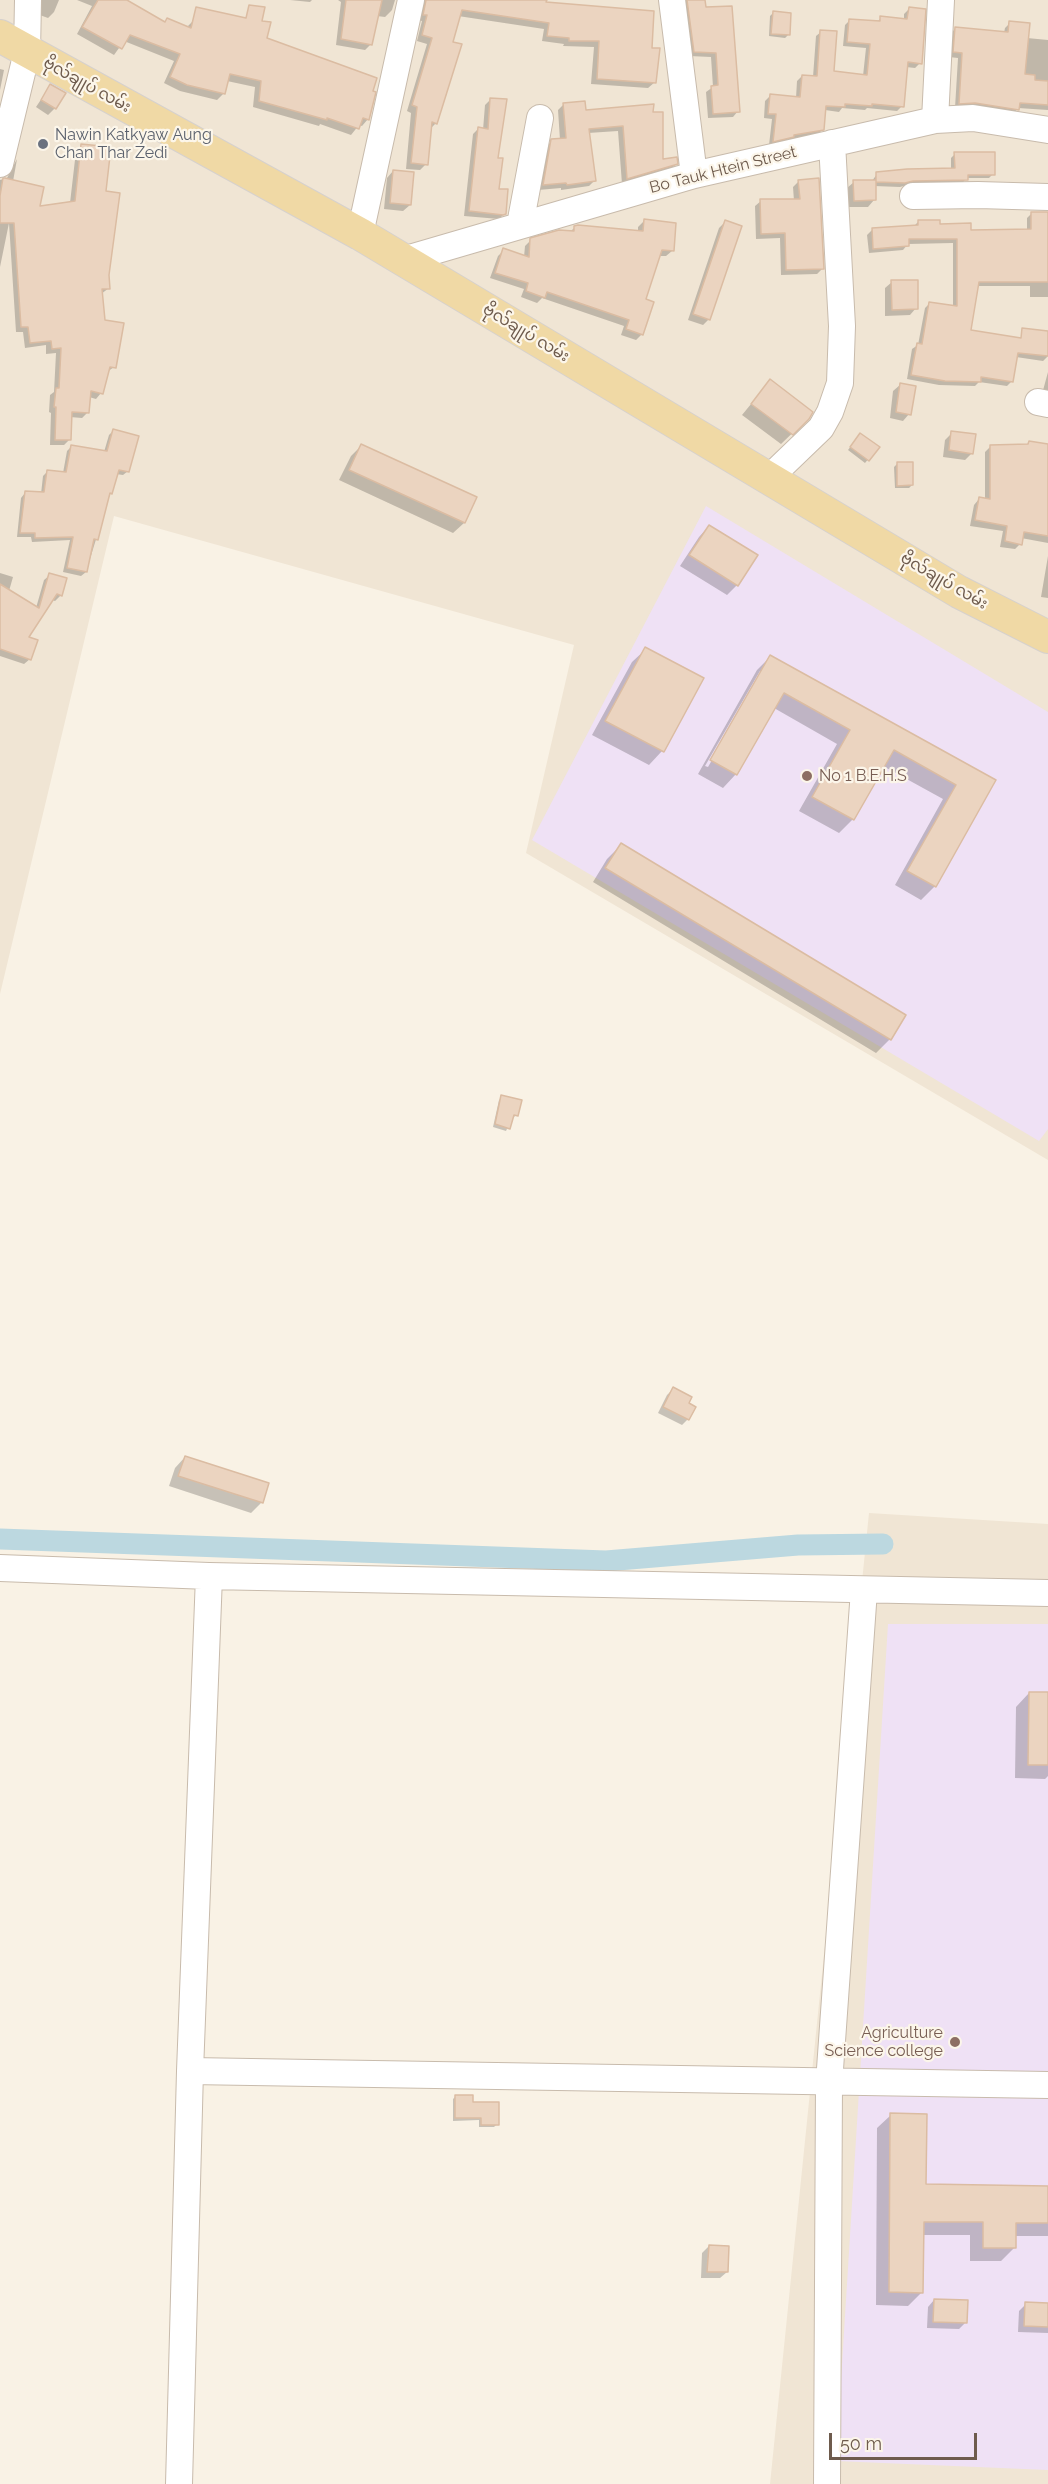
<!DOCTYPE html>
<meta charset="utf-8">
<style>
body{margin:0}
#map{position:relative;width:1048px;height:2484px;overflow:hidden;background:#f9f2e5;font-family:Raleway,sans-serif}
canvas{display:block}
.scale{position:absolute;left:829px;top:2433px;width:148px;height:27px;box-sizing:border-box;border:3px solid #6e5b4d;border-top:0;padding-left:8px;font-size:18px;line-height:21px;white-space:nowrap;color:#6e5b4d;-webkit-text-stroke:4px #fcf6ea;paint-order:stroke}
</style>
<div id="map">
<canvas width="1048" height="2484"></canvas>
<div class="scale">50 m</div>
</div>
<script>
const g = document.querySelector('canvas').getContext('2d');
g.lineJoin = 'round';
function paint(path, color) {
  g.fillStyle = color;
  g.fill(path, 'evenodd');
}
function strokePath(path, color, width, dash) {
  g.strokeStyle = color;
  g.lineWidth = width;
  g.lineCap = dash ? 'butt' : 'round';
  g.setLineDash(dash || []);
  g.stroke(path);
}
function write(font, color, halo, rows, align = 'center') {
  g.font = font + ' Raleway,"Noto Sans Myanmar",sans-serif';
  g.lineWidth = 4.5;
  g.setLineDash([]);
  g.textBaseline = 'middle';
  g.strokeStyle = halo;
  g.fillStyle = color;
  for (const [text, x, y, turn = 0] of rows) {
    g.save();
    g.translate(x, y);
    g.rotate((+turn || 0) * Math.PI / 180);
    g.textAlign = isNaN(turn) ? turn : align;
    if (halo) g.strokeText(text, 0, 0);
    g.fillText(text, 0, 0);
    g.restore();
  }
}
paint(new Path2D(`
 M 0,0 L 1048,0 L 1048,1160 L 526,853 L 574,645 L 114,516 L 0,994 Z
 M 869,1513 L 1048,1524 L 1048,2484 L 770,2484 Z`), '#f0e5d4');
paint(new Path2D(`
 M 706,506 L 1048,712 L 1048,1129 L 1039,1141 L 532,840 Z
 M 888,1624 L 1048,1624 L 1048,2470 L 836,2461 Z`), '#efe1f5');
paint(new Path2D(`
 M 35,0 L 59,0 L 54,12 L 48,18 L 37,14 Z
 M 77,0 L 124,0 L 164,23 L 186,28 L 194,20 L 265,39 L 371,92 L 368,119 L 362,126 L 359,125 L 351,135 L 320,124 L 319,126 L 253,107 L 255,87 L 227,81 L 224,93 L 217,100 L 180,91 L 164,83 L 174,61 L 124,41 L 114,55 L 77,34 L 92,6 Z
 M 290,0 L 312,0 L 310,2 Z
 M 338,0 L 395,0 L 392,10 L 385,17 L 377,16 L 371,44 L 365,50 L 336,45 L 341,2 Z
 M 418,0 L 528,0 L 650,50 L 655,82 L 648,88 L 591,84 L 594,47 L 563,46 L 564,44 L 542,41 L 544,29 L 458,16 L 451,43 L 436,123 L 430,129 L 426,164 L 420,170 L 406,169 L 411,113 L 407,111 L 427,44 L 417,41 L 422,21 L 418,20 Z
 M 685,0 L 704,0 L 738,111 L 733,117 L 708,118 L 706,92 L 713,87 L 711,57 L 689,56 L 683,3 Z
 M 909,9 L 920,63 L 915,68 L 906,67 L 902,106 L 897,111 L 867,108 L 865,110 L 842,108 L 839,112 L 825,110 L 823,129 L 818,134 L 790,139 L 769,145 L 772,119 L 764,118 L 765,101 L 770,96 L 796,98 L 797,81 L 802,76 L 813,77 L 816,36 L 821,32 L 832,73 L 863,76 L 866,48 L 843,46 L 845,25 L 850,20 L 876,23 L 881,18 L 904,20 L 904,14 Z
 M 773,13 L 788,35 L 785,38 L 769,36 L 770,16 Z
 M 1010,23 L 1027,38 L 1048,40 L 1048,110 L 1018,108 L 1013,114 L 955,108 L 958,58 L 949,57 L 950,34 L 955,29 L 1004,33 L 1005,28 Z
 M 0,69 L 4,70 L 0,90 Z
 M 50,86 L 55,108 L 48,115 L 36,107 Z
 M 491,99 L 497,159 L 497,190 L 504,214 L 499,219 L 464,216 L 473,134 L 478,129 L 483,130 L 485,105 Z
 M 564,104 L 585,112 L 652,106 L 661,161 L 676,164 L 670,170 L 622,184 L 618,131 L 588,133 L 595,180 L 589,186 L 561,190 L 561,188 L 538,190 L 546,147 L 552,141 L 560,140 L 558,110 Z
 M 82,145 L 104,192 L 109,288 L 101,294 L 104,321 L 114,367 L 107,372 L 101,393 L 96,399 L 89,397 L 88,412 L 82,418 L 70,417 L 69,440 L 64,445 L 50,445 L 51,413 L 49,412 L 50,395 L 54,392 L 56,353 L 46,354 L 46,345 L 25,348 L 23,332 L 16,332 L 9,223 L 0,267 L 0,199 L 38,207 L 70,203 L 76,151 Z
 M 955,154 L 993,174 L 989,178 L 966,178 L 962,184 L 907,185 L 900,187 L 874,186 L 874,200 L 868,207 L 848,207 L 847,188 L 854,182 L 872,181 L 877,174 L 951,169 L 951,158 Z
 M 17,159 L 12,187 L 6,192 L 0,191 L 0,180 L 7,178 Z
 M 393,171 L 410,205 L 403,211 L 384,209 L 387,178 Z
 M 798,182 L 822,269 L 817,274 L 781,275 L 780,238 L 756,239 L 755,206 L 761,201 L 794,201 L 793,187 Z
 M 1032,213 L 1048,213 L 1048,297 L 1030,297 L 1030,286 L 977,286 L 969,331 L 1048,344 L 1048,356 L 1043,361 L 1016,357 L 1011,382 L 1007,386 L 979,382 L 975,386 L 939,385 L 907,379 L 912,349 L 918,345 L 925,308 L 930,303 L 953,307 L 953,243 L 908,244 L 903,250 L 869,253 L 867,235 L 872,230 L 914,226 L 919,221 L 970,231 L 1027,231 L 1027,218 Z
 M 644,221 L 672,251 L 666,256 L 659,256 L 644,300 L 642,334 L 636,340 L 621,335 L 624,326 L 542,298 L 537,303 L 521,297 L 524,289 L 490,278 L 498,256 L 504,250 L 524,257 L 525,246 L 531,240 L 569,233 L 575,227 L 638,232 L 638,227 Z
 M 725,222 L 709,319 L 703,325 L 688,320 L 719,228 Z
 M 892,282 L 916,308 L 910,315 L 885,316 L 885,288 Z
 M 1048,372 L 1048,396 L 1042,394 Z
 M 770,381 L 808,418 L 781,444 L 742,415 Z
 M 900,385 L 909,414 L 903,421 L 890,418 L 893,391 Z
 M 113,431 L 128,471 L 123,475 L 116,474 L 86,572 L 81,576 L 63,572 L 70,540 L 32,542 L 31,537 L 17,537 L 21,498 L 25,493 L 41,494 L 43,476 L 47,472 L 63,473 L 67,451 L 71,447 L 104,452 L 109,435 Z
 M 952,433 L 972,453 L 965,460 L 943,457 L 945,440 Z
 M 858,437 L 878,447 L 865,463 L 848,450 Z
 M 1029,442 L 1048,446 L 1048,543 L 1021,538 L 1020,544 L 1015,549 L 1000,547 L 1003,531 L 970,526 L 974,505 L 979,499 L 985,500 L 985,452 L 990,447 L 1026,446 Z
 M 361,446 L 475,498 L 464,523 L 453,533 L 339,480 L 351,456 Z
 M 897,464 L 912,485 L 909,488 L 895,488 L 894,467 Z
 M 709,526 L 737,585 L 727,595 L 680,566 L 699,537 Z
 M 1048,556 L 1048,598 L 1041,597 Z
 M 0,573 L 13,577 L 9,591 L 36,608 L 44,580 L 50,575 L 61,595 L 55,601 L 52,600 L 27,638 L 30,659 L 24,664 L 0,656 Z
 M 646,649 L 702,679 L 662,751 L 649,765 L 592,735 L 632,662 Z
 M 771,656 L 994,781 L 935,886 L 921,900 L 895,885 L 943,799 L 883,766 L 853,819 L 839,833 L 799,811 L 837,744 L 774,708 L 736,774 L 723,788 L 698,774 L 757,670 ZM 760,671 L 763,671 L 708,767 L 705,766 Z
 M 621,845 L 904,1016 L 890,1039 L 876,1053 L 593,882 L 607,859 Z
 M 502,1097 L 517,1115 L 512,1118 L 506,1131 L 493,1127 L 499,1100 Z
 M 673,1389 L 687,1404 L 688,1419 L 682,1425 L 658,1413 L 667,1395 Z
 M 185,1457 L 268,1484 L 261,1503 L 251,1513 L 169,1486 L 175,1468 Z
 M 1029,1693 L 1048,1693 L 1048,1776 L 1045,1779 L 1015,1778 L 1016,1707 Z
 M 455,2097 L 497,2124 L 494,2127 L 479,2127 L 479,2120 L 453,2121 L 453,2099 Z
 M 891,2115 L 925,2186 L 1048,2187 L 1048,2236 L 1014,2236 L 1014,2248 L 1001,2261 L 970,2261 L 970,2235 L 922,2235 L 922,2292 L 908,2306 L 876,2305 L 877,2128 Z
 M 709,2246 L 727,2272 L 720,2278 L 701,2278 L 702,2253 Z
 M 934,2300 L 965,2323 L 959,2329 L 927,2328 L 928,2307 Z
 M 1026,2304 L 1048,2305 L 1048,2333 L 1018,2332 L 1019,2311 Z`), '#0003');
strokePath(new Path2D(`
 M 0,1539 L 606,1561 L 798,1545 L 883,1544`), '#bcd8e0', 21);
const building = new Path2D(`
 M 98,0 L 127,0 L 165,22 L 167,18 L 191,28 L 196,7 L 246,18 L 249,5 L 265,7 L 262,21 L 271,22 L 267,38 L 377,78 L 373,91 L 376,92 L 369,120 L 363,118 L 359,129 L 327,118 L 327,120 L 259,101 L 261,81 L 230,74 L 225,94 L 187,85 L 170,77 L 180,54 L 130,35 L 122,49 L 82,27 Z
 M 346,0 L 382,0 L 372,45 L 341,39 Z
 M 426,0 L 547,0 L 546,2 L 654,11 L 652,48 L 660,48 L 656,83 L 597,79 L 599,41 L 569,41 L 569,38 L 547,36 L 549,23 L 462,10 L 453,42 L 462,44 L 437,124 L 432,122 L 428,165 L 411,163 L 417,107 L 412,105 L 432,38 L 422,35 L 427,15 L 423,15 Z
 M 687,0 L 705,0 L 706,7 L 732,6 L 740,112 L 713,114 L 711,86 L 718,85 L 716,53 L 694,52 Z
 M 909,7 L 926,9 L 922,64 L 908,62 L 904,107 L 872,104 L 872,106 L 845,104 L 845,107 L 826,106 L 824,130 L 794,135 L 794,137 L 773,142 L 776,114 L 768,114 L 770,94 L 800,97 L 802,75 L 817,76 L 820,30 L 837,31 L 834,71 L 867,75 L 870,44 L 847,42 L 849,19 L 880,21 L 880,16 L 907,19 Z
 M 773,11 L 791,13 L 790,35 L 771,34 Z
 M 1009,21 L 1030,23 L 1025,74 L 1035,75 L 1035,80 L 1048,81 L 1048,105 L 1020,103 L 1019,110 L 975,103 L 959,104 L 962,53 L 953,52 L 955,27 L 1008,32 Z
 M 50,84 L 66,93 L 56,109 L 41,100 Z
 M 490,98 L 507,99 L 498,158 L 503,158 L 499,189 L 508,189 L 506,214 L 503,215 L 469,211 L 478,127 L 488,129 Z
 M 585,101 L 586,110 L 654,104 L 653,112 L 663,112 L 663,159 L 677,157 L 678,164 L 627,179 L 623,126 L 589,129 L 596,181 L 567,185 L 566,183 L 543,185 L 551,139 L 566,138 L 563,103 Z
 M 81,144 L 111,147 L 106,191 L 120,193 L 109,275 L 110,289 L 102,289 L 105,320 L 124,323 L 116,368 L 110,367 L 103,394 L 91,391 L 89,413 L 72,412 L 71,440 L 55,440 L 56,407 L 54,407 L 56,388 L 59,388 L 61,348 L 52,349 L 51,341 L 30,343 L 28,327 L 21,327 L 14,223 L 0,223 L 0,196 L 3,178 L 5,178 L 44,187 L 40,206 L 75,201 Z
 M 954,152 L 995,152 L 995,175 L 968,175 L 968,180 L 913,181 L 905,183 L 876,182 L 876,172 L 907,169 L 955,168 Z
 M 393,170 L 414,172 L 411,205 L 390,203 Z
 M 819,178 L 824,269 L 786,270 L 785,233 L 761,234 L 760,199 L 800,199 L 798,180 Z
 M 853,180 L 876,180 L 876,200 L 854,201 Z
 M 1031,212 L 1048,212 L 1048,282 L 979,282 L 971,330 L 1021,338 L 1022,328 L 1048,331 L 1048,356 L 1018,353 L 1013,382 L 981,377 L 981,382 L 945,381 L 911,375 L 917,343 L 922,344 L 929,302 L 957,306 L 957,239 L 909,239 L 909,246 L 873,249 L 872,228 L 918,225 L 918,220 L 940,220 L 940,224 L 971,223 L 971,230 L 1031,229 Z
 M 644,219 L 676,223 L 674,251 L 662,250 L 646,299 L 654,302 L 643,335 L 626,329 L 629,320 L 547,292 L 545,298 L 526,291 L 528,283 L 495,273 L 503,248 L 529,257 L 530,238 L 559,230 L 574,231 L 574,226 L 578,225 L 643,231 Z
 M 725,220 L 742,226 L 710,320 L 693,314 Z
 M 891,280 L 918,280 L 918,309 L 892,310 Z
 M 770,379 L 813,412 L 809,419 L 793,435 L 751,404 Z
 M 900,383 L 916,386 L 911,415 L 896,412 Z
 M 113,429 L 139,436 L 129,472 L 119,470 L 112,494 L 110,493 L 98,540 L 94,539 L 87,572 L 67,568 L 73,537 L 35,538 L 35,533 L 20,533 L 25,491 L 44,492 L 47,470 L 66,472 L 71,445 L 107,451 Z
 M 951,431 L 976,434 L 973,454 L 949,450 Z
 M 860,433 L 880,447 L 869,461 L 850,447 Z
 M 1029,441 L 1048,444 L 1048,536 L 1024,532 L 1022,545 L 1005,541 L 1007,526 L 975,520 L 979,497 L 990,499 L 990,445 L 1028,444 Z
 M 361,444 L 477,497 L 465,523 L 349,470 Z
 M 897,462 L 913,462 L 913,485 L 897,486 Z
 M 709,525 L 758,555 L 738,586 L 689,555 Z
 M 49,573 L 67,578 L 62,596 L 57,594 L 29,637 L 38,640 L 31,660 L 0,649 L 0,584 L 39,608 Z
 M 645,647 L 704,678 L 664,752 L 605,721 Z
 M 770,655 L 996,780 L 936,887 L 907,871 L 956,785 L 894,750 L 854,820 L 812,797 L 850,730 L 784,693 L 737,775 L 710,760 Z
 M 621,843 L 906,1015 L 891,1040 L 605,868 Z
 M 501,1095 L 522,1100 L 518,1116 L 514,1115 L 510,1129 L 495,1124 Z
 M 673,1387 L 692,1397 L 689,1403 L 696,1407 L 689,1420 L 663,1407 Z
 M 185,1456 L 269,1483 L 263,1503 L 178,1476 Z
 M 1029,1692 L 1048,1692 L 1048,1765 L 1028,1765 Z
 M 455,2095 L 473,2095 L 473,2102 L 499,2102 L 499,2125 L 481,2125 L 481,2118 L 455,2118 Z
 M 890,2113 L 927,2114 L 926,2184 L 1048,2186 L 1048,2223 L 1016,2223 L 1016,2248 L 983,2248 L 983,2222 L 924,2222 L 923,2293 L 889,2292 Z
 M 709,2245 L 729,2246 L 728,2272 L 707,2272 Z
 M 934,2299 L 968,2300 L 967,2323 L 933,2322 Z
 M 1025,2302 L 1048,2303 L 1048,2327 L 1024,2326 Z`);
paint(building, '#ebd4c0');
strokePath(building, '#dbbca2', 1.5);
const minor = new Path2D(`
 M 672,0 L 694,175
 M 935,120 L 941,0
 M 0,164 L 27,52 L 28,0
 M 913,196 L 978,195 L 1048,197
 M 520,225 L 540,118
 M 360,234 L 411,0
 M 403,260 L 694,175 L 935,120 L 973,118 L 1048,130
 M 1038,402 L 1048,404
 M 769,478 L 821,428 L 830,412 L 840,383 L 842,326 L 832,143
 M 0,1568 L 209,1576 L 1048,1593
 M 190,2071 L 1048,2085
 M 179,2484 L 190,2071 L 209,1576
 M 827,2484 L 829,2083 L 864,1590`);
const major = new Path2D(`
 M 0,36 L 360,234 L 959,592 L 1048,637`);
strokePath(minor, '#c8bbac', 28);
strokePath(major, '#d6d1cd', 34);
strokePath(minor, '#fff', 26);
strokePath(major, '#f0d9a5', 32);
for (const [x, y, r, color] of [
 [43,144,6,"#6b7280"],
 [807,776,6,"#8d6e63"],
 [955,2042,6,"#8d6e63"]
]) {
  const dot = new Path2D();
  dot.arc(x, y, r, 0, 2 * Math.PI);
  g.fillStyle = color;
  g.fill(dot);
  strokePath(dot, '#fcf6ea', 2);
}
write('16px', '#6e5b4d', '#fcf6ea', [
 ["ဗိုလ်ချုပ် လမ်း",87,85,29],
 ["Bo Tauk Htein Street",723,170,-14],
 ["ဗိုလ်ချုပ် လမ်း",526,333,31],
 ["ဗိုလ်ချုပ် လမ်း",944,581,30]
]);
write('16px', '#5b616d', '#fcf6ea', [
 ["Nawin Katkyaw Aung",55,135],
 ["Chan Thar Zedi",55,153]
], 'left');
write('16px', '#785e54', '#fcf6ea', [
 ["No 1 B.E.H.S",819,776],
 ["Agriculture",943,2033,"right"],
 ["Science college",943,2051,"right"]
], 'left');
</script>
